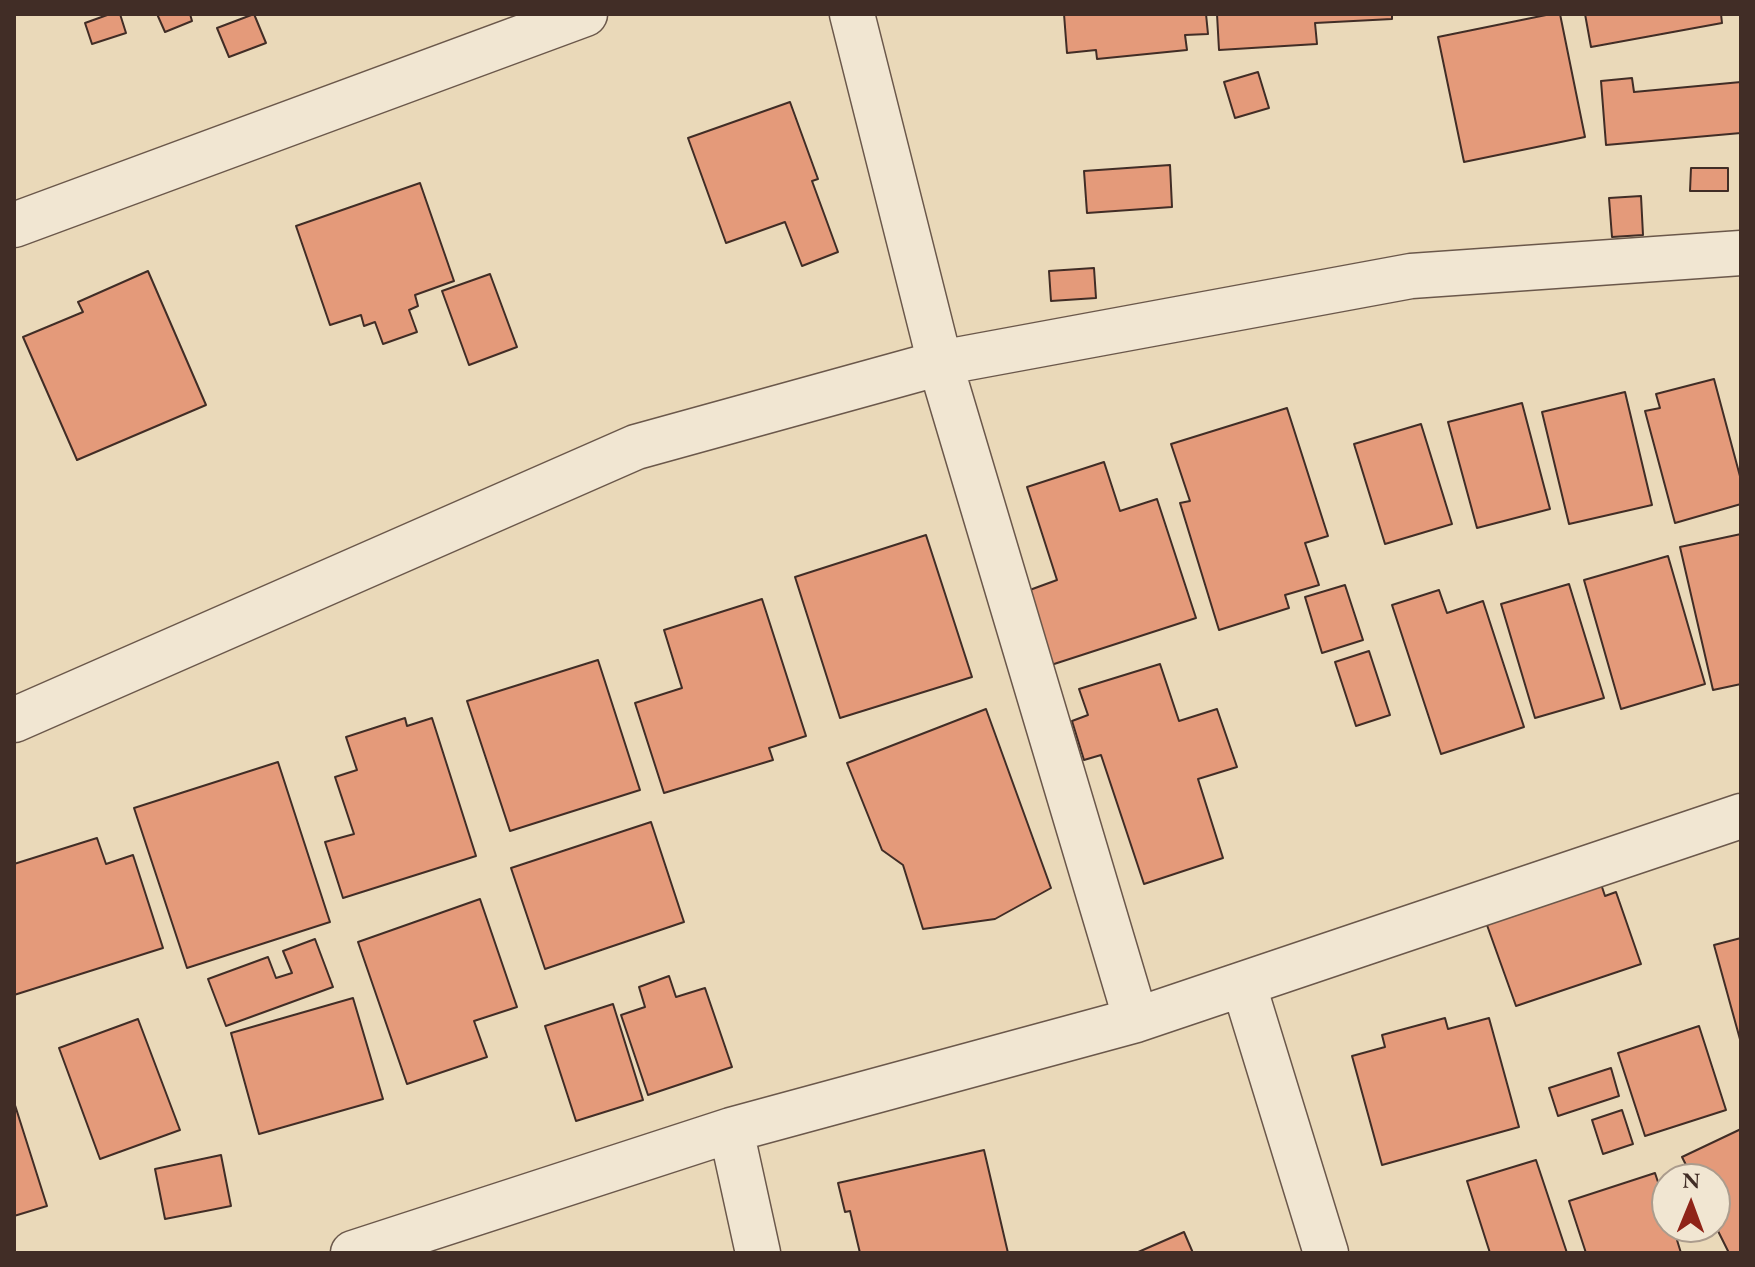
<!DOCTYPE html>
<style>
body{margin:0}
#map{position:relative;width:1755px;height:1267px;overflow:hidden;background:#ead9b9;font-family:"EB Garamond",serif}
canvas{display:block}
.frame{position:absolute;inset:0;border:16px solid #412d26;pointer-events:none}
.north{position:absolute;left:1651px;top:1163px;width:80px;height:80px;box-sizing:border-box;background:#f1e6d2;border:2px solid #ab9c8d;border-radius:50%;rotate:1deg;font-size:22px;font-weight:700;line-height:32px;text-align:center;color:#412d26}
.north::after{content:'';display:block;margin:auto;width:28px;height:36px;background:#8f2418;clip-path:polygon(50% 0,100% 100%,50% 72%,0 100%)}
</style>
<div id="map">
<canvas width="1755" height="1267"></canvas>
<div class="frame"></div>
<div class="north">N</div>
</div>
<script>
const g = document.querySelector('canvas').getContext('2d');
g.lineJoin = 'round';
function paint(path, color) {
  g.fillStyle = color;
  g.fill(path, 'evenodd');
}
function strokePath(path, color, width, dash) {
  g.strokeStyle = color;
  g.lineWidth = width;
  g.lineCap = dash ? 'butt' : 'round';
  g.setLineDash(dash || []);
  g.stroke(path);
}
const building = new Path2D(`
 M 110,14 L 120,14 L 126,33 L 92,44 L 85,23 Z
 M 157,14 L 190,14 L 192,21 L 165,32 Z
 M 254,14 L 266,43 L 229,57 L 217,28 Z
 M 1064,14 L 1206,14 L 1208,34 L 1185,35 L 1187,50 L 1097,59 L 1096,50 L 1067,53 Z
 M 1217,14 L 1392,14 L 1392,19 L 1315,23 L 1317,44 L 1219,50 Z
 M 1551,14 L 1560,14 L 1585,137 L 1464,162 L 1438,37 Z
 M 1585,14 L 1721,14 L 1722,23 L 1591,47 Z
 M 1258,72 L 1269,108 L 1235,118 L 1224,82 Z
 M 1632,78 L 1634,92 L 1741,82 L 1741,133 L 1606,145 L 1601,81 Z
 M 790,102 L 818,179 L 812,181 L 838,252 L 802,266 L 785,222 L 726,243 L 688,138 Z
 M 1170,165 L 1172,207 L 1087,213 L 1084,171 Z
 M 1691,168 L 1728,168 L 1728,191 L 1690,191 Z
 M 420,183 L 454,281 L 415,295 L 418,306 L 409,310 L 417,332 L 383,344 L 375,322 L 364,326 L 361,315 L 330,325 L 296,226 Z
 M 1641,196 L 1643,235 L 1612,237 L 1609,198 Z
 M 1094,268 L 1096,298 L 1051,301 L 1049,271 Z
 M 148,271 L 206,405 L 77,460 L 23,337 L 83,312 L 78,302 Z
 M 490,274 L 517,347 L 469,365 L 442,291 Z
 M 1714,379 L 1741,480 L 1741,504 L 1675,523 L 1645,411 L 1660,408 L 1656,394 Z
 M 1625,392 L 1652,505 L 1569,524 L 1542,412 Z
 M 1522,403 L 1550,509 L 1477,528 L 1448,422 Z
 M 1287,408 L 1328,536 L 1305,543 L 1319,585 L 1285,595 L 1289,608 L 1219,630 L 1180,503 L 1190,501 L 1171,444 Z
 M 1421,424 L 1452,524 L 1385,544 L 1354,444 Z
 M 1104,462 L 1120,511 L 1157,499 L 1196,618 L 1051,665 L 1027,591 L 1057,580 L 1027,487 Z
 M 1741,534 L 1741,684 L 1713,690 L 1680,547 Z
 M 926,535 L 972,677 L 840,718 L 795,577 Z
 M 1668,556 L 1705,684 L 1621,709 L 1584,580 Z
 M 1569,584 L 1604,698 L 1535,718 L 1501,604 Z
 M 1345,585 L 1363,640 L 1322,653 L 1305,597 Z
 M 1439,590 L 1447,613 L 1483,601 L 1524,727 L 1441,754 L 1392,605 Z
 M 762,599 L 806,736 L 769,748 L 773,760 L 664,793 L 635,703 L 682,688 L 664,630 Z
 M 1369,651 L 1390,715 L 1356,726 L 1335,662 Z
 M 598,660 L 640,790 L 510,831 L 467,701 Z
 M 1160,664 L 1179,721 L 1217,709 L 1237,767 L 1198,779 L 1223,858 L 1144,884 L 1101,755 L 1084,760 L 1072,721 L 1088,715 L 1079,689 Z
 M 986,709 L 1051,888 L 995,919 L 923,929 L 903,865 L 882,850 L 847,763 Z
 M 405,718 L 407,726 L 432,718 L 476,856 L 343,898 L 325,842 L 354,834 L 335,777 L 357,770 L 346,737 Z
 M 278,762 L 330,922 L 187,968 L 134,808 Z
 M 651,822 L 684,922 L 545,969 L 511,868 Z
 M 97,838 L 106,864 L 133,855 L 163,948 L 14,995 L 14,864 Z
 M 1598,875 L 1605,896 L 1616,892 L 1641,964 L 1516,1006 L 1483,914 Z
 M 480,899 L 517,1007 L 474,1021 L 487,1057 L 407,1084 L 358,942 Z
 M 1741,938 L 1741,1043 L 1714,945 Z
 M 315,939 L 333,987 L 226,1026 L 208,979 L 268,957 L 276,978 L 292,973 L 283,951 Z
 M 669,976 L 676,997 L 705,988 L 732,1067 L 648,1095 L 621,1015 L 645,1007 L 639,987 Z
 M 353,998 L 383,1099 L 259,1134 L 231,1033 Z
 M 613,1004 L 643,1100 L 576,1121 L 545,1026 Z
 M 1445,1018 L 1448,1029 L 1489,1018 L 1519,1127 L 1382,1165 L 1352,1056 L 1385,1047 L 1382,1035 Z
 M 138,1019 L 180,1130 L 100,1159 L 59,1048 Z
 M 1699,1026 L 1726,1110 L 1645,1136 L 1618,1053 Z
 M 1611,1068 L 1619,1096 L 1558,1116 L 1549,1088 Z
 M 14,1102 L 47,1206 L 14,1216 Z
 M 1622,1110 L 1633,1144 L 1603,1154 L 1592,1120 Z
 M 1741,1129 L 1741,1253 L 1729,1253 L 1715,1225 L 1715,1179 L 1693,1179 L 1682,1157 Z
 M 984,1150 L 1008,1253 L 860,1253 L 850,1211 L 845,1212 L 838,1183 Z
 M 221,1155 L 231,1206 L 165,1219 L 155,1169 Z
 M 1536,1160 L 1567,1253 L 1490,1253 L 1467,1181 Z
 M 1655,1173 L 1667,1209 L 1667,1227 L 1673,1227 L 1681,1253 L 1586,1253 L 1569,1201 Z
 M 1184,1232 L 1193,1253 L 1136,1253 Z`);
paint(building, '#e49a7a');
strokePath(building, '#412d26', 2);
const minor = new Path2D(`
 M 852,14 L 940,363 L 1136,1020
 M 14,225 L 585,14
 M 14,720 L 636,447 L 940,363 L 1411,276 L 1741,253
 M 1244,986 L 1326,1253
 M 731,1130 L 758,1253
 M 353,1253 L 731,1130 L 1136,1020 L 1741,816`);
strokePath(minor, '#6b584b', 47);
strokePath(minor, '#f1e6d2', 44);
</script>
